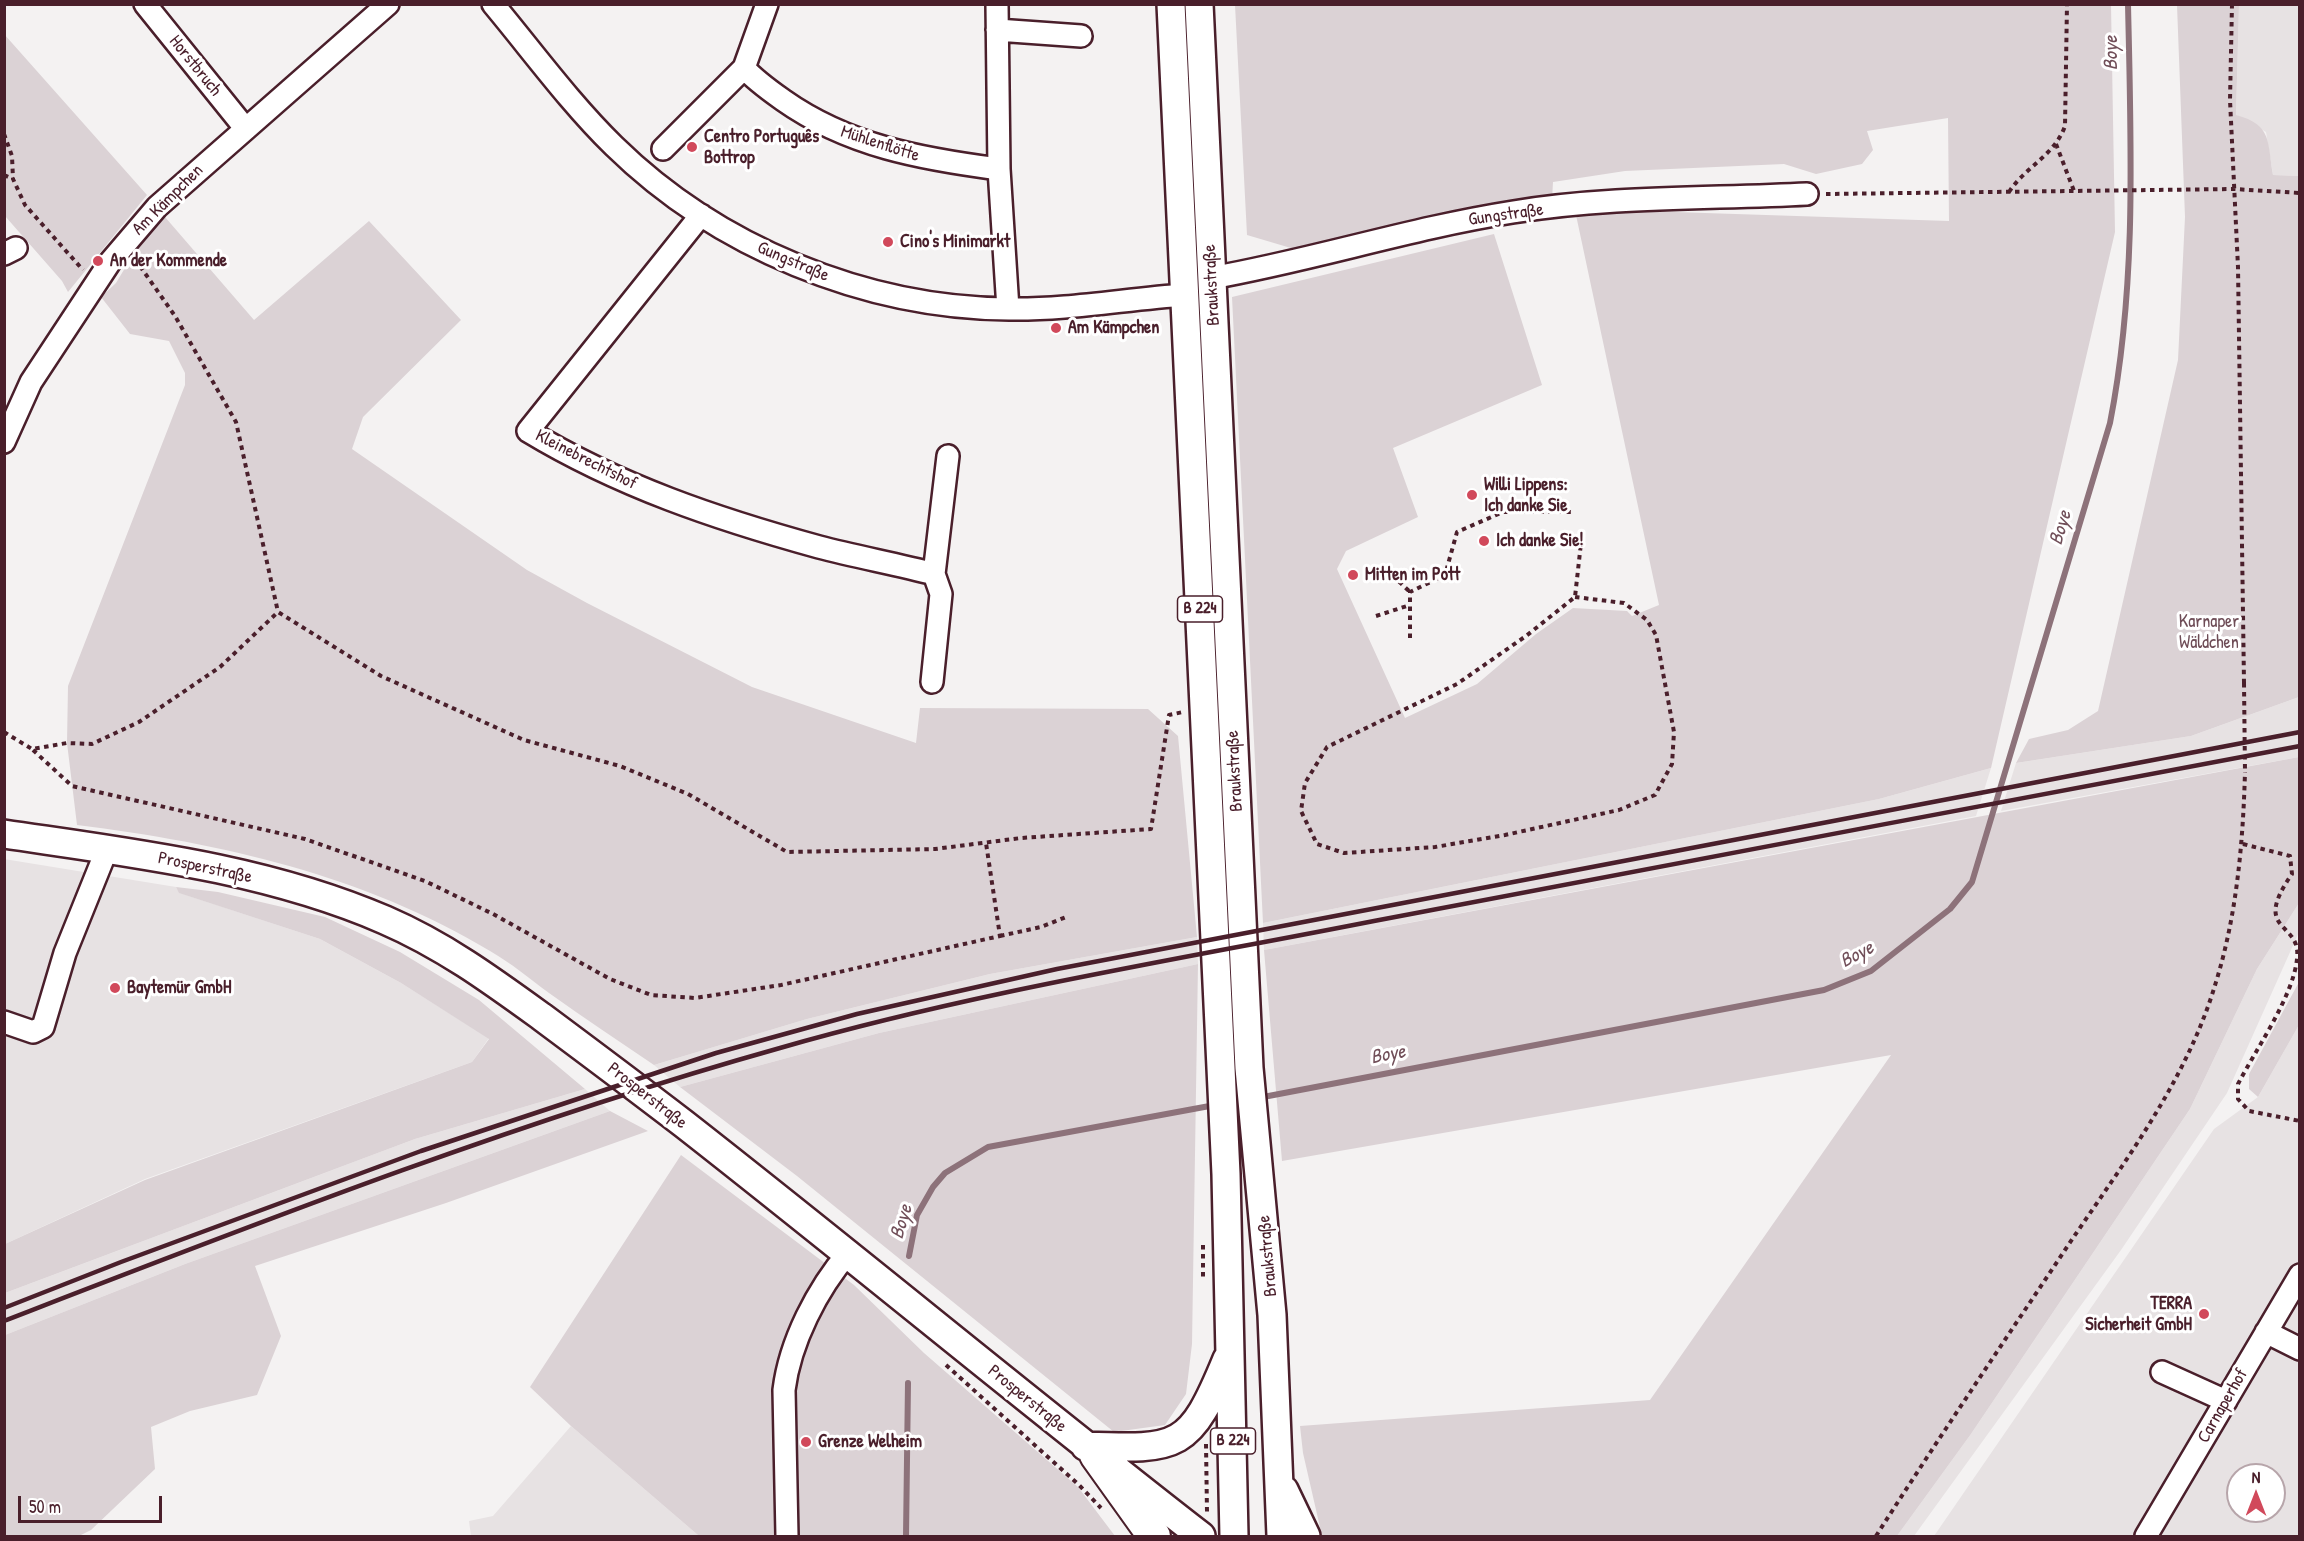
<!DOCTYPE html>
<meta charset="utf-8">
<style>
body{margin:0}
#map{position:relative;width:2304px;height:1541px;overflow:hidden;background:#f4f2f2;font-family:"Patrick Hand",sans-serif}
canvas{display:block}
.frame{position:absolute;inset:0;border:6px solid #4a1f2b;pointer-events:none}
.north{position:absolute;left:2226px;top:1463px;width:60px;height:60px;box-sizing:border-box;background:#fff;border:2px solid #b7a5aa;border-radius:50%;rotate:0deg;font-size:16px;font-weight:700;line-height:24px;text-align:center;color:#4a1f2b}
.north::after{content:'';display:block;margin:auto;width:21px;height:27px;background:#d1495b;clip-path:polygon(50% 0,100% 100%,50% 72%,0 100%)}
.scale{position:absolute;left:18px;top:1496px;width:144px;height:27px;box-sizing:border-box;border:3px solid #4a1f2b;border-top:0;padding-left:8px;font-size:18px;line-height:21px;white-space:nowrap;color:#4a1f2b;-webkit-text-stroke:4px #fff;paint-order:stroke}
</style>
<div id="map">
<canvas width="2304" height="1541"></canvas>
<div class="frame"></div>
<div class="north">N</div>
<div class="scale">50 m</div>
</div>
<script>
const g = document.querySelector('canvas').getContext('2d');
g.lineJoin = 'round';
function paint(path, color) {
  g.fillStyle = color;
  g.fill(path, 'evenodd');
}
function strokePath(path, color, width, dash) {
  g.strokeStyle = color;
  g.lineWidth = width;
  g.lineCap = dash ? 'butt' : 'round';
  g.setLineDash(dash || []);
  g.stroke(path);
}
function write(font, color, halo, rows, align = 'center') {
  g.font = font + ' "Patrick Hand",sans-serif';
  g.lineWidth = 6;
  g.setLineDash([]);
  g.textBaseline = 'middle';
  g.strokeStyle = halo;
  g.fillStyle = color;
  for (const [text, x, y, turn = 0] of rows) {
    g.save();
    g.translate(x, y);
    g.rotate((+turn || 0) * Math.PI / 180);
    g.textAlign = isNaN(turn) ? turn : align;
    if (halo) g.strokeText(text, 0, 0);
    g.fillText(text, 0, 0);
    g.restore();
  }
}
paint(new Path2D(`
 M 2239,5 L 2299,5 L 2299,176 L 2273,175 L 2266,132 L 2236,115 Z
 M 2299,697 L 2299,757 L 2001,811 L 2016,763 L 2191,736 Z
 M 1991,768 L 1976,816 L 1264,950 L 1263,923 L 1879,799 Z
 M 4,859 L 176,887 L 180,893 L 320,939 L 401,983 L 489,1038 L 472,1062 L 145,1179 L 5,1244 Z
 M 2299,903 L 2299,932 L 2227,1093 L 2121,1250 L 1914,1536 L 1897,1536 L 1971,1434 L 2190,1109 L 2257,969 Z
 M 1197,937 L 1198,964 L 879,1033 L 680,1087 L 654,1065 L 807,1019 L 990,974 Z
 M 2299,1025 L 2299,1536 L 1934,1536 L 2214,1129 L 2258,1097 ZM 2238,1475 L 2274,1475 L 2274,1511 L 2238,1511 Z
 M 585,1089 L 610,1111 L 185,1264 L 5,1335 L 5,1293 L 415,1139 Z
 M 571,1426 L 699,1536 L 471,1536 L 469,1521 L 493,1516 Z`), '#e7e2e3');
paint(new Path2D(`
 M 1235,5 L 2111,5 L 2115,232 L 1991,768 L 1879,799 L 1263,923 L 1232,297 L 1494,234 L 1542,385 L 1393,448 L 1418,517 L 1346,551 L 1337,569 L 1405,718 L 1477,684 L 1536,634 L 1573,608 L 1627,611 L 1632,616 L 1659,605 L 1576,215 L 1644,211 L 1949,221 L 1948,118 L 1867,131 L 1873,150 L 1862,164 L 1816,174 L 1784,164 L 1625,171 L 1553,182 L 1552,200 L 1301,251 L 1247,235 Z
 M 2177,5 L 2239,5 L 2236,115 C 2273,125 2267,142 2273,175 L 2299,176 L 2299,697 L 2191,736 L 2016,763 L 2029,739 L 2068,730 L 2098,711 L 2178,360 L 2185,217 Z
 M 4,34 L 147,195 L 68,292 L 62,281 L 5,216 Z
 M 165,217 L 254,320 L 369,221 L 461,320 L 363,417 L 352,449 L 527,570 L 587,603 L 752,687 L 916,743 L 920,708 L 1148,709 L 1178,736 L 1197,937 L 990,974 L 807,1019 L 654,1065 C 619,1041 584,1018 549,993 C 530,979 511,963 490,951 C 364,875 221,843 77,825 L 67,743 L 68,686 L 185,385 L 185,373 L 169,341 L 130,334 L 101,297 L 116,283 L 137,248 Z
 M 2299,757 L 2299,903 L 2257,969 L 2190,1109 L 1971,1434 L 1897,1536 L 1322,1536 L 1303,1453 L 1300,1426 L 1650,1400 L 1891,1055 L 1282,1161 L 1264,950 Z
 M 176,887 L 218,892 L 325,917 L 400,952 L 479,1000 L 585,1089 L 415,1139 L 5,1293 L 5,1244 L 145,1180 L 472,1062 L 489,1039 L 401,983 L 320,939 L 179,893 Z
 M 1198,964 L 1192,1344 L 1186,1394 L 1165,1425 L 1114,1432 L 797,1176 L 680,1087 L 879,1033 Z
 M 2299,982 L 2299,1025 L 2258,1097 L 2249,1089 L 2249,1074 Z
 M 610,1111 L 648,1131 L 446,1203 L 255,1266 L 281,1336 L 257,1395 L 190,1411 L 151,1427 L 155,1469 L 91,1530 L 79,1536 L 5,1536 L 5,1335 L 185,1264 Z
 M 681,1155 L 854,1285 L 924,1353 L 1078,1487 L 1115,1536 L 699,1536 L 571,1426 L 530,1387 Z`), '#dbd2d5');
strokePath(new Path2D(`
 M 1258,1098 L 1824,990 L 1871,971 L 1950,909 L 1972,882 L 2110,423 C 2137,285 2131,145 2128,4
 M 909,1256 L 917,1215 L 933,1187 L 945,1173 L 988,1147 L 1215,1105
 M 906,1536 L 908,1383`), '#8d727a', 6);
const minor = new Path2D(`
 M 145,4 L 245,128
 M 493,4 C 533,52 570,103 614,146 C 717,247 865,308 1009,309 C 1068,310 1126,299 1185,295
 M 767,4 L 744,68 C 756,81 769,90 783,100 C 848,146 922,159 999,169
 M 997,4 L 999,169 L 1008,309
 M 997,30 L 1081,36
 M 663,149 L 744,68
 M 701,215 L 528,431 C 619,486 717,519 819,547 C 857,557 896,564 934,574 L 948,456
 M 4,254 L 16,248
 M 1211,278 C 1313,260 1411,228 1513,212 C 1610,196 1710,199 1807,194
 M 4,442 L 31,382 L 110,262 L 157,207 L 388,4
 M 932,682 L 941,594 L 934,574
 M 4,1022 L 33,1032 L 43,1027 L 65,953 L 107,849
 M 2266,1332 L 2300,1349
 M 2162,1372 L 2226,1401
 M 787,1536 L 784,1390 C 790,1342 817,1289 849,1252
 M 2146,1536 L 2300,1275`);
const major = new Path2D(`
 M 1171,4 L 1226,1174 L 1234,1536
 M 1199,4 L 1249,1068 L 1272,1315 L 1281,1536
 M 4,834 C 132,853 265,868 385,920 C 443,945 491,980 542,1017 C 589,1052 637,1088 684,1124 C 858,1260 1027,1401 1201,1536
 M 1085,1446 C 1180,1450 1190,1449 1227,1359
 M 1284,1490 L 1306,1536`);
const highway = new Path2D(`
 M 1096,1455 L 1154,1536`);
strokePath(minor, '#4a1f2b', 26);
strokePath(major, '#4a1f2b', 32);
strokePath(highway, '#4a1f2b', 36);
strokePath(new Path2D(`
 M 2232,4 L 2230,100 L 2238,267 L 2244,683
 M 4,134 L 12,156 L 13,179 L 25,205 L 83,270
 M 2056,144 L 2074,191
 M 4,175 L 13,179
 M 2009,192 C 2025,167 2055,155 2065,126 L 2067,4
 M 1826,194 L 2234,189 L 2300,193
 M 135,259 L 175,316 L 236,422 L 278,612
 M 1386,569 L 1410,592
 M 1575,597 L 1624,603 L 1647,620 L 1656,635 L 1674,732 L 1672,764 L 1655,795 L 1619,810 L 1505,835 L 1435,847 L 1344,853 L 1317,844 L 1301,811 L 1305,783 L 1327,747 L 1457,684 L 1526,636 L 1575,597 L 1582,534
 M 1376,616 L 1410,605
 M 1410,638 L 1410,592 L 1445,575 L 1457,532 L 1503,512 L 1574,512
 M 4,732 L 32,749 L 67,743 L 92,744 L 139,722 L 220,667 L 278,612 L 381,676 L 524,740 L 620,766 L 688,794 L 787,852 L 935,849 L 1021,838 L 1151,829 L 1169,715 L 1183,712
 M 33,750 L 72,786 L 305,839 L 425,881 L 493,914 L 610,979 L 651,995 L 695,998 L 781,985 L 1000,936 L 986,843
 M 2243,844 L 2290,856 L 2292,874 C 2250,934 2302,920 2297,959 C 2293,997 2256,1049 2238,1084 L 2238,1099 L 2249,1111 L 2300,1121
 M 1000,936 L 1041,927 L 1066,917
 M 1203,1245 L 1203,1279
 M 946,1365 L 1079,1485 L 1101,1508
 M 1206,1444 L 1207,1512
 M 1876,1536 C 1940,1436 2007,1337 2073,1238 C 2128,1157 2188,1077 2216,982 C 2237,914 2243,842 2245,772`), '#4a1f2b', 4, [4.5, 4.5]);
strokePath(minor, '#fff', 21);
strokePath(major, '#fff', 27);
strokePath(highway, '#fff', 32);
strokePath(new Path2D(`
 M 4,1308 L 121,1262 L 421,1151 L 716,1053 L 857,1014 L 1057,969 L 2300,732
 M 4,1321 C 260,1222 516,1122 780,1048 C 975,992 1176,960 1374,921 C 1683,862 1991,804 2300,746`), '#4a1f2b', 4.5);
strokePath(new Path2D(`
 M 2244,683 L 2245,772`), '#4a1f2b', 4, [4.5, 4.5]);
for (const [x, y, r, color] of [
 [692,147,6,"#d1495b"],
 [888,242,6,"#d1495b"],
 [98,261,6,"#d1495b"],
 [1056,328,6,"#d1495b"],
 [1472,495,6,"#d1495b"],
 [1484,541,6,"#d1495b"],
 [1353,575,6,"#d1495b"],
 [115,988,6,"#d1495b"],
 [2204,1314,6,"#d1495b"],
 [806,1442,6,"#d1495b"]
]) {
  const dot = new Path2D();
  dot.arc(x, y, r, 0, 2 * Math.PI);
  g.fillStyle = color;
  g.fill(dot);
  strokePath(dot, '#fff', 2);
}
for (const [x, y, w] of [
 [1200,609,45],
 [1233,1441,45]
]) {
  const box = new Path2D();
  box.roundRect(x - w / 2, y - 13, w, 26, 4.5);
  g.fillStyle = '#fff';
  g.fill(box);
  strokePath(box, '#4a1f2b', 1.5);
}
write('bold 16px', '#4a1f2b', null, [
 ["B 224",1200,609],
 ["B 224",1233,1441]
]);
write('18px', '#4a1f2b', '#fff', [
 ["Horstbruch",195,66,51],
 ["Mühlenflötte",880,144,18],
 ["Am Kämpchen",168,200,-45],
 ["Gungstraße",1506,215,-8],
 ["Gungstraße",793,262,23],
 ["Braukstraße",1212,285,-93],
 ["Kleinebrechtshof",586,460,27],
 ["Braukstraße",1235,771,-93],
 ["Prosperstraße",205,868,12],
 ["Prosperstraße",647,1096,38],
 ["Braukstraße",1268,1256,-95],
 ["Prosperstraße",1027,1399,39],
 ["Carnaperhof",2223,1406,-60]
]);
write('bold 18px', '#4a1f2b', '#fff', [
 ["Centro Português",704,137],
 ["Bottrop",704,158],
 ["Cino's Minimarkt",900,242],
 ["An der Kommende",110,261],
 ["Am Kämpchen",1068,328],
 ["Willi Lippens:",1484,485],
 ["Ich danke Sie",1484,506],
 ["Ich danke Sie!",1496,541],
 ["Mitten im Pott",1365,575],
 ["Baytemür GmbH",127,988],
 ["TERRA",2192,1304,"right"],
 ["Sicherheit GmbH",2192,1325,"right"],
 ["Grenze Welheim",818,1442]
], 'left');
write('18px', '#6e4c56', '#fff', [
 ["Karnaper",2209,622],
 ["Wäldchen",2209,643]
]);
write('italic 20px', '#714f59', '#fff', [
 ["Boye",2112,53,-90],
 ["Boye",2061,528,-73],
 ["Boye",1857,955,-28],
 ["Boye",1388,1055,-11],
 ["Boye",902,1222,-73]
]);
</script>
